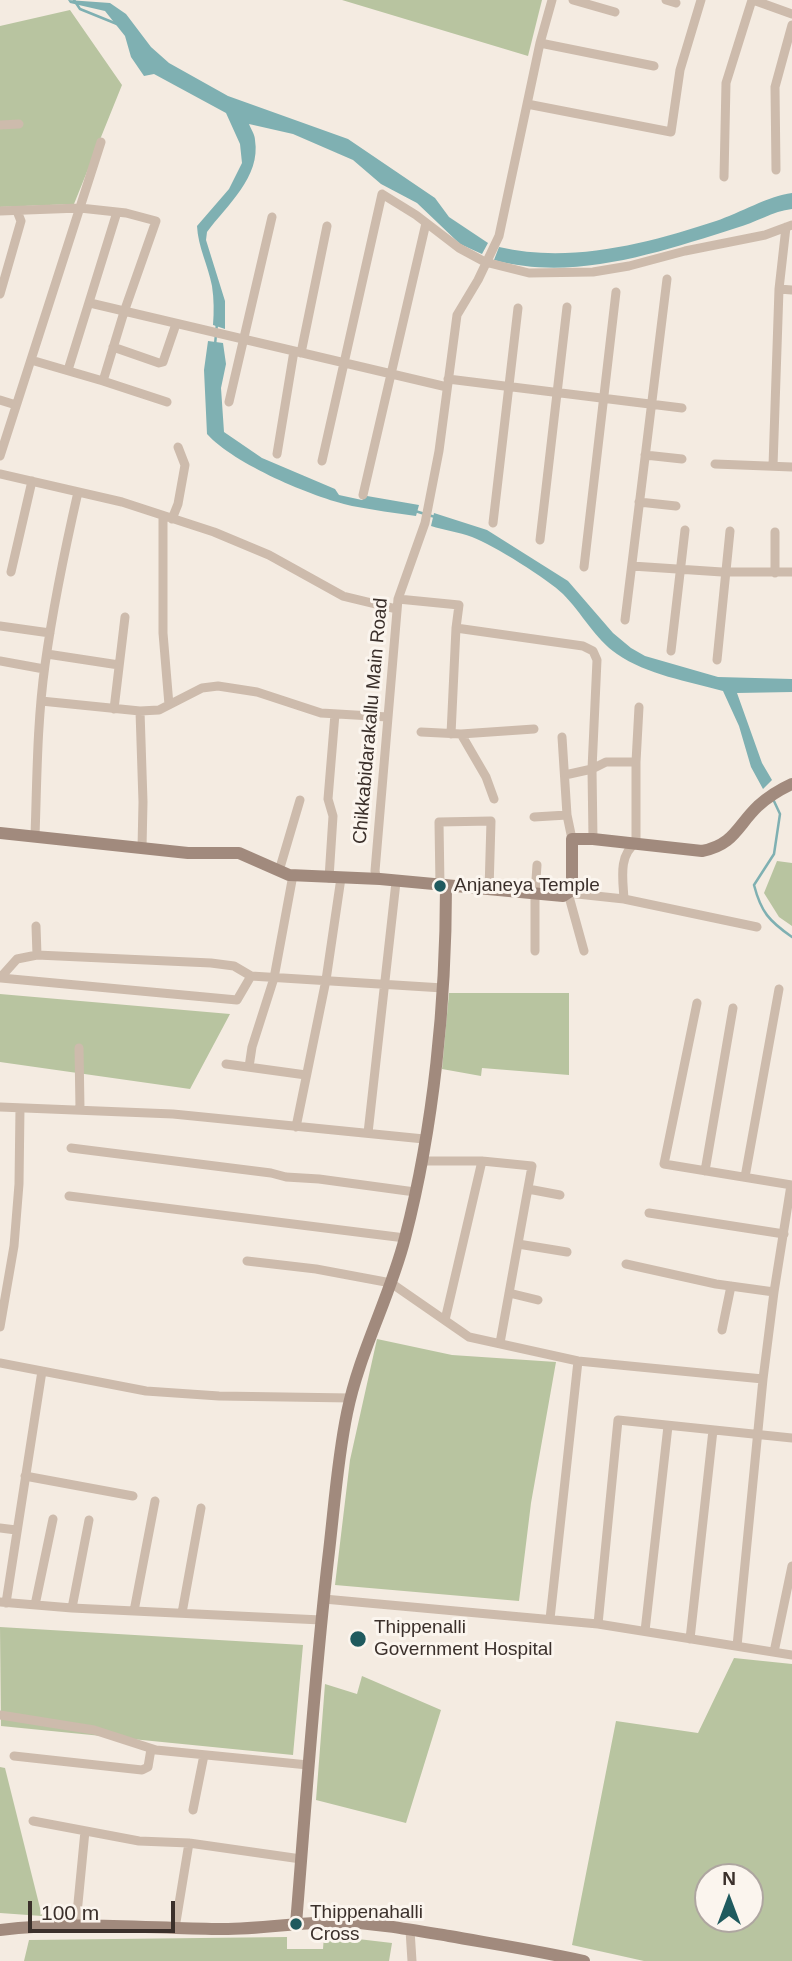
<!DOCTYPE html>
<style>
body{margin:0}
#map{position:relative;width:792px;height:1961px;overflow:hidden;background:#f4ebe1;font-family:Arial,sans-serif}
canvas{display:block}
.north{position:absolute;left:694px;top:1863px;width:70px;height:70px;box-sizing:border-box;background:#fbf5ee;border:2px solid #aea6a0;border-radius:50%;rotate:0deg;font-size:19px;font-weight:700;line-height:28px;text-align:center;color:#3b302b}
.north::after{content:'';display:block;margin:auto;width:24px;height:32px;background:#1f5a5e;clip-path:polygon(50% 0,100% 100%,50% 72%,0 100%)}
.scale{position:absolute;left:28px;top:1901px;width:147px;height:32px;box-sizing:border-box;border:4px solid #3b302b;border-top:0;padding-left:9px;font-size:21px;line-height:24px;white-space:nowrap;color:#3b302b;-webkit-text-stroke:5px #fbf5ee;paint-order:stroke}
</style>
<div id="map">
<canvas width="792" height="1961"></canvas>
<div class="north">N</div>
<div class="scale">100 m</div>
</div>
<script>
const g = document.querySelector('canvas').getContext('2d');
g.lineJoin = 'round';
function paint(path, color) {
  g.fillStyle = color;
  g.fill(path, 'evenodd');
}
function strokePath(path, color, width, dash) {
  g.strokeStyle = color;
  g.lineWidth = width;
  g.lineCap = dash ? 'butt' : 'round';
  g.setLineDash(dash || []);
  g.stroke(path);
}
function write(font, color, halo, rows, align = 'center') {
  g.font = font + ' Arial,sans-serif';
  g.lineWidth = 6;
  g.setLineDash([]);
  g.textBaseline = 'middle';
  g.strokeStyle = halo;
  g.fillStyle = color;
  for (const [text, x, y, turn = 0] of rows) {
    g.save();
    g.translate(x, y);
    g.rotate((+turn || 0) * Math.PI / 180);
    g.textAlign = isNaN(turn) ? turn : align;
    if (halo) g.strokeText(text, 0, 0);
    g.fillText(text, 0, 0);
    g.restore();
  }
}
paint(new Path2D(`
 M 342,0 L 542,0 L 528,56 Z
 M 70,10 L 122,85 L 74,204 L 0,207 L 0,26 Z
 M 777,861 L 792,863 L 792,926 L 779,917 L 764,893 Z
 M 449,993 L 569,993 L 569,1075 L 482,1068 L 481,1076 L 442,1069 Z
 M 0,994 L 230,1014 L 190,1089 L 0,1062 Z
 M 377,1339 L 452,1355 L 556,1362 L 531,1503 L 519,1601 L 335,1585 L 350,1460 Z
 M 0,1627 L 303,1645 L 293,1755 L 1,1726 Z
 M 734,1658 L 792,1664 L 792,1961 L 644,1961 L 572,1945 L 616,1721 L 698,1733 ZM 708,1877 L 750,1877 L 750,1919 L 708,1919 Z
 M 362,1676 L 441,1710 L 406,1823 L 316,1800 L 325,1684 L 357,1694 Z
 M 0,1767 L 5,1768 L 42,1916 L 0,1913 Z
 M 324,1935 L 392,1943 L 389,1961 L 24,1961 L 29,1940 L 287,1937 L 287,1949 L 323,1949 Z`), '#b8c4a0');
paint(new Path2D(`
 M 68,0 L 110,3 L 126,14 L 151,47 L 169,63 L 228,96 L 348,139 L 435,198 L 449,217 L 488,243 L 482,254 L 460,244 L 417,203 L 381,184 L 353,160 L 293,134 L 249,124 C 251,129 255,135 255,140 C 261,177 227,205 207,232 L 206,240 L 225,301 L 225,329 L 213,325 C 214,312 214,299 212,286 C 208,265 198,247 197,226 L 229,189 L 242,163 L 240,144 L 226,113 L 154,74 L 144,76 L 131,57 L 125,36 L 105,11 L 70,3 Z
 M 792,193 L 792,209 C 773,211 755,223 736,228 C 660,252 574,282 494,260 L 499,247 C 571,264 649,243 716,221 C 740,213 768,196 792,193 Z
 M 208,341 L 223,343 L 226,364 L 221,388 L 224,432 L 262,458 L 335,489 L 339,495 L 362,500 L 367,496 L 419,505 L 416,516 C 395,513 373,510 352,506 C 312,497 234,464 207,434 L 204,370 Z
 M 434,513 L 487,530 L 568,581 L 613,633 L 631,648 L 645,656 L 718,677 L 792,679 L 792,692 L 737,693 L 762,763 L 772,780 L 763,789 L 751,767 L 739,726 L 723,691 C 688,681 647,675 617,654 C 595,639 582,613 563,594 C 549,580 492,544 472,537 C 459,532 444,530 431,526 Z`), '#7fb0b2');
strokePath(new Path2D(`
 M 74,0 L 80,9 L 117,24
 M 215,345 L 217,323
 M 415,511 L 435,517
 M 773,799 L 780,814 L 774,854 L 754,885 C 761,912 769,921 792,937`), '#7fb0b2', 2.5);
strokePath(new Path2D(`
 M 573,0 L 615,12
 M 666,0 L 676,3
 M 753,0 L 792,14
 M 540,43 L 654,66
 M 527,104 L 671,132 L 680,70 L 701,0
 M 0,125 L 19,124
 M 776,170 L 775,87 L 792,25
 M 724,177 L 726,83 L 752,0
 M 0,211 L 80,208 L 126,213 L 156,221 L 124,312 L 103,381 L 31,360
 M 779,289 L 792,290
 M 0,294 L 21,221 L 17,211
 M 90,303 L 447,387
 M 113,347 L 159,363 L 163,362 L 176,324
 M 301,353 L 327,226
 M 68,370 L 117,212
 M 448,379 L 682,408
 M 103,381 L 167,402
 M 0,400 L 16,405
 M 229,402 L 272,217
 M 277,454 L 294,351
 M 645,455 L 682,459
 M 0,456 L 101,142
 M 322,461 L 382,194 L 416,215 L 459,248 L 485,262 L 529,273 L 593,272 L 629,266 L 685,251 L 765,235 L 792,225
 M 715,464 L 792,467
 M 773,466 L 779,289 L 786,227
 M 0,474 L 122,502 L 214,532 L 269,555 L 343,596 L 397,609
 M 363,495 L 426,223
 M 639,502 L 676,506
 M 163,516 L 163,633 L 169,705
 M 172,519 L 178,504 L 185,465 L 178,447
 M 493,523 L 518,308
 M 775,532 L 775,573
 M 540,540 L 567,307
 M 632,566 L 722,572 L 792,572
 M 584,567 L 616,292
 M 11,572 L 32,481
 M 398,599 L 459,605 L 456,628 L 451,734
 M 625,620 L 667,279
 M 0,626 L 50,633
 M 456,628 L 583,646 L 593,651 L 597,660 L 592,769 L 593,839
 M 671,651 L 685,530
 M 47,654 L 119,665
 M 717,660 L 730,531
 M 0,661 L 44,669
 M 41,701 L 140,711 L 159,710 L 202,688 L 218,686 L 257,692 L 321,713 L 388,717
 M 114,709 L 125,617
 M 140,711 L 143,802 L 142,848
 M 421,732 L 461,734 L 534,729
 M 461,734 L 486,777 L 494,799
 M 562,737 L 567,815 L 572,839
 M 565,775 L 592,769 L 606,762 L 636,762
 M 534,817 L 567,815
 M 35,836 C 37,780 37,722 45,665 C 53,607 65,549 78,492
 M 279,871 L 300,800
 M 329,878 L 333,816 L 328,799 L 335,714
 M 380,879 L 376,876 L 375,871 L 398,599 L 425,523 L 439,451 L 457,315 L 478,280 L 499,236 L 540,43 L 552,0
 M 440,886 L 439,822 L 491,821 L 489,890
 M 624,899 C 623,880 618,855 636,843 L 636,762 L 639,707
 M 36,926 L 37,955
 M 535,951 L 535,894 L 537,865
 M 584,951 L 568,893 L 624,899 L 757,927
 M 0,978 L 17,959 L 37,955 L 211,963 L 234,966 L 251,976 L 443,988
 M 1,978 L 237,1000 L 251,976
 M 697,1003 L 664,1164 L 792,1185
 M 79,1048 L 80,1109
 M 226,1064 L 306,1075
 M 249,1067 L 252,1047 L 274,978 L 293,875
 M 0,1107 L 173,1114 L 424,1139
 M 296,1127 L 326,980 L 341,878
 M 368,1133 L 396,882
 M 71,1148 L 271,1173 L 286,1177 L 319,1179 L 415,1192
 M 421,1161 L 482,1161 L 532,1166 L 500,1343
 M 705,1171 L 733,1008
 M 745,1177 L 779,989
 M 528,1189 L 560,1195
 M 69,1196 L 405,1238
 M 649,1213 L 784,1234
 M 518,1244 L 567,1252
 M 247,1261 L 316,1269 L 391,1283 L 469,1337 L 578,1361 L 763,1379
 M 626,1264 L 716,1284 L 774,1292
 M 509,1293 L 538,1300
 M 445,1320 L 482,1161
 M 0,1327 L 14,1246 L 19,1184 L 20,1108
 M 722,1330 L 731,1286
 M 0,1363 L 146,1391 L 219,1396 L 351,1398
 M 25,1476 L 133,1496
 M 0,1528 L 16,1530
 M 324,1599 L 598,1624 L 792,1655
 M 0,1602 L 72,1608 L 321,1620
 M 6,1603 L 42,1371
 M 35,1605 L 53,1519
 M 72,1608 L 89,1520
 M 134,1611 L 155,1501
 M 182,1613 L 201,1508
 M 550,1619 L 578,1361
 M 598,1624 L 618,1420 L 792,1438
 M 645,1631 L 668,1426
 M 690,1639 L 713,1430
 M 737,1646 L 763,1379 L 774,1292 L 791,1185
 M 774,1652 L 792,1566
 M 0,1715 L 94,1730 L 156,1750 L 308,1765
 M 14,1756 L 142,1770 L 148,1767 L 151,1749
 M 193,1810 L 204,1755
 M 33,1821 L 139,1841 L 189,1843 L 301,1859
 M 76,1924 L 85,1831
 M 175,1928 L 189,1843
 M 410,1930 L 412,1961`), '#cdbbac', 9);
strokePath(new Path2D(`
 M 0,833 L 188,853 L 239,853 L 289,875 L 380,879 L 563,896 L 572,890 L 572,839 L 593,839 L 702,851 C 734,845 737,826 758,806 C 767,798 781,789 792,784
 M 296,1924 C 306,1802 314,1681 328,1560 C 334,1511 337,1461 347,1413 C 359,1353 390,1297 405,1238 C 434,1126 446,1001 446,886
 M 0,1930 C 72,1921 144,1928 217,1929 C 258,1930 297,1922 338,1922 C 375,1923 413,1930 449,1936 C 494,1944 539,1951 584,1961`), '#a18a7d', 12);
for (const [x, y, r, color] of [
 [440,886,7,"#1f5a5e"],
 [358,1639,9,"#1f5a5e"],
 [296,1924,7,"#1f5a5e"]
]) {
  const dot = new Path2D();
  dot.arc(x, y, r, 0, 2 * Math.PI);
  g.fillStyle = color;
  g.fill(dot);
  strokePath(dot, '#fbf5ee', 2.5);
}
write('19px', '#3b302b', '#fbf5ee', [
 ["Chikkabidarakallu Main Road",371,721,-85]
]);
write('19px', '#3b302b', '#fbf5ee', [
 ["Anjaneya Temple",454,886],
 ["Thippenalli",374,1628],
 ["Government Hospital",374,1650],
 ["Thippenahalli",310,1913],
 ["Cross",310,1935]
], 'left');
</script>
